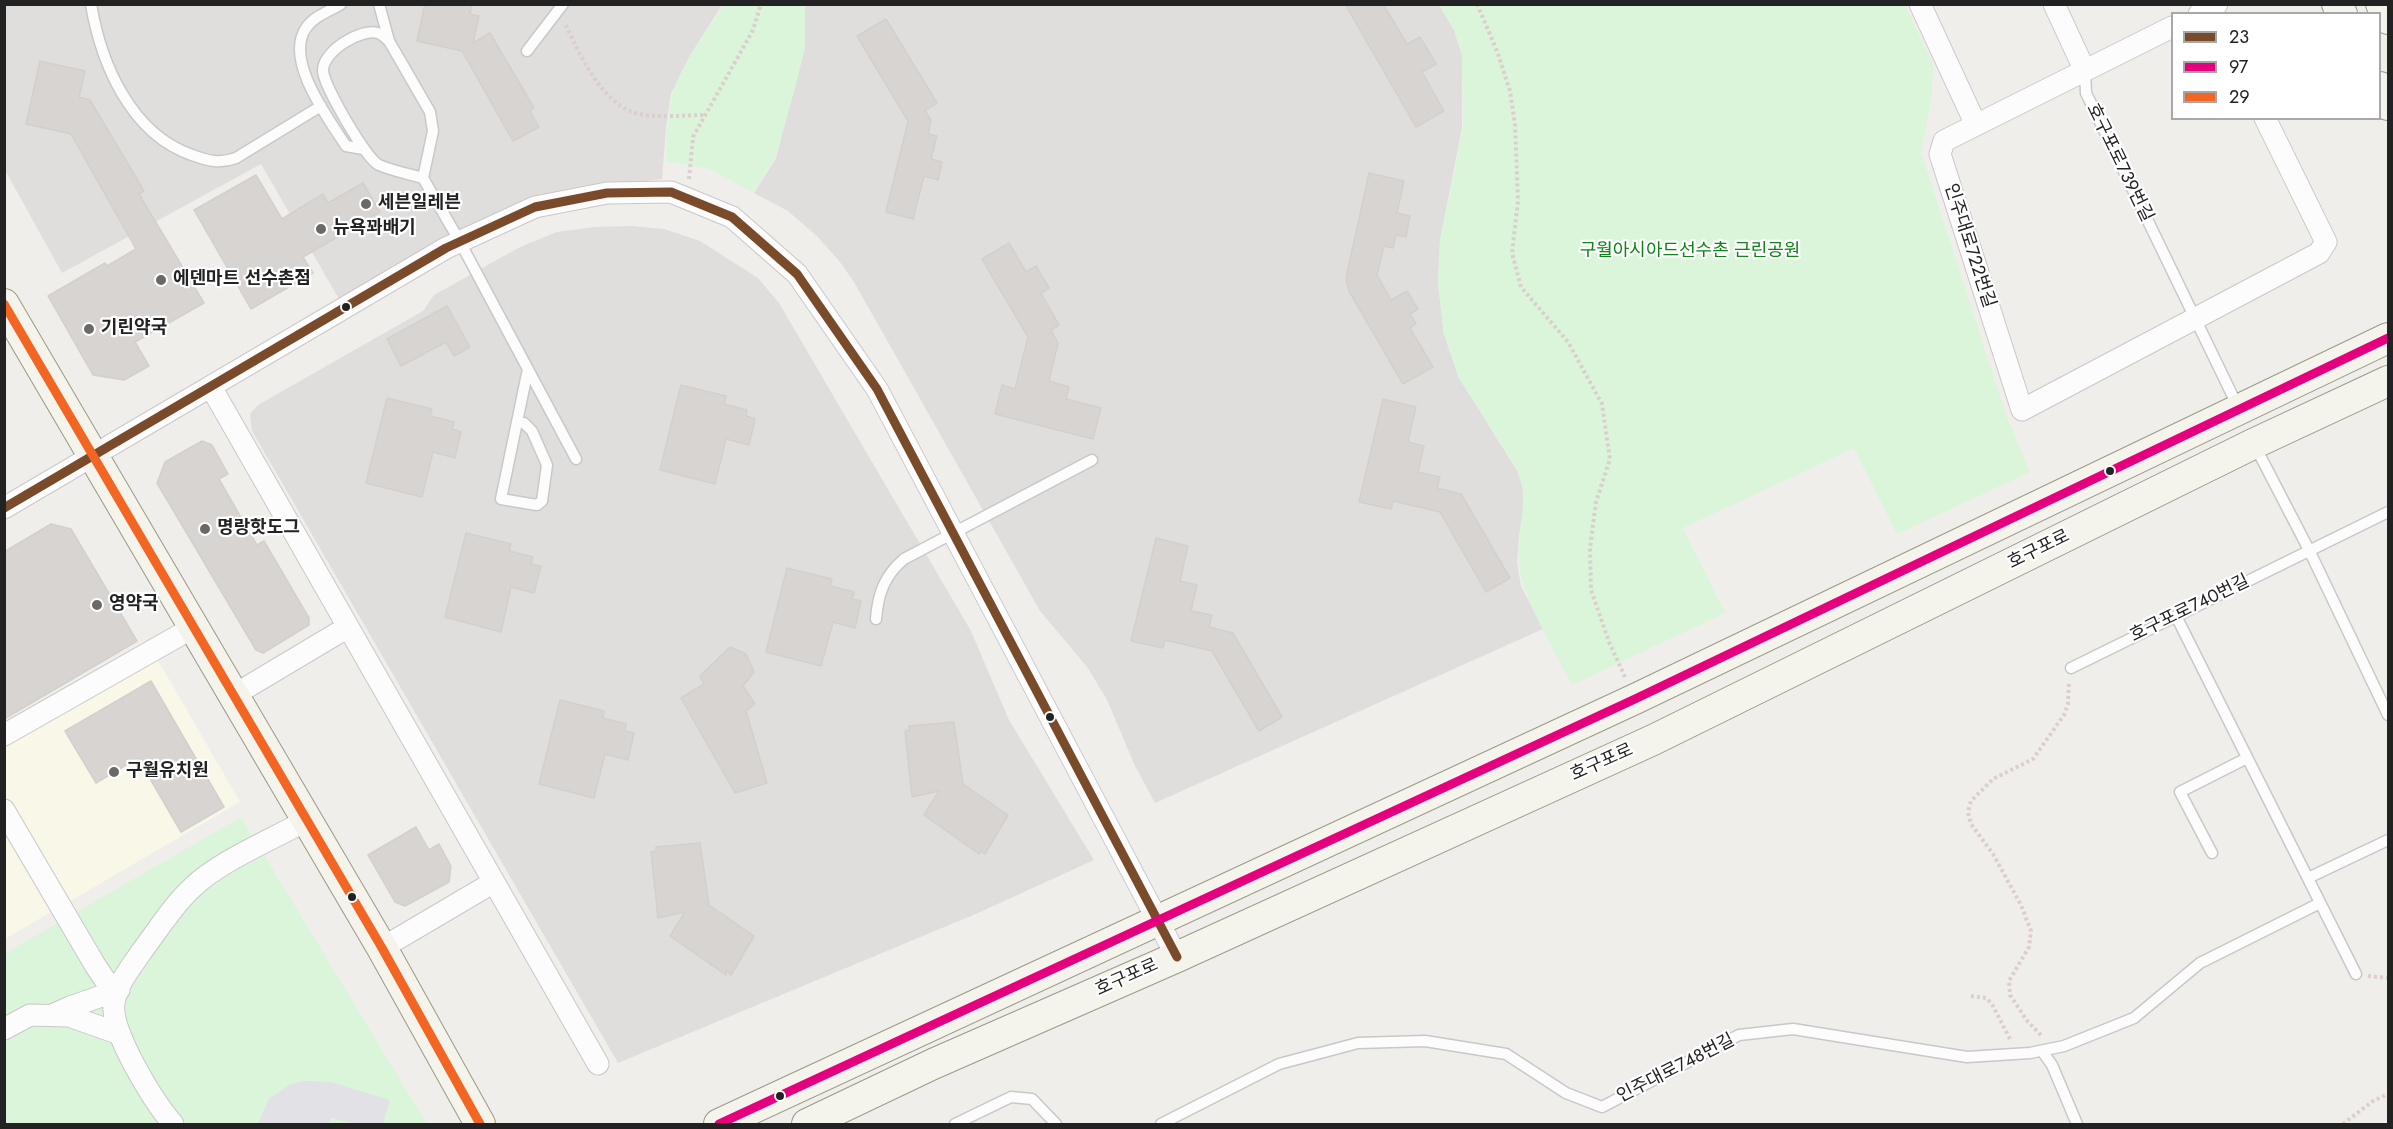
<!DOCTYPE html>
<meta charset="utf-8">
<style>
body{margin:0}
#map{position:relative;width:2393px;height:1129px;overflow:hidden;background:#f0eeeb;font-family:Jost,sans-serif}
canvas{display:block}
.frame{position:absolute;inset:0;border:6px solid #222;pointer-events:none}
.legend{position:absolute;left:2171px;top:12px;width:210px;height:108px;box-sizing:border-box;background:#fff;border:2px solid #a7a7a7;margin:0;padding:8px 10px;list-style:none;font-size:18px;color:#222}
.legend li{display:flex;align-items:center;gap:12px;height:30px}
.legend b{width:30px;border:2px solid #a7a7a7}
</style>
<div id="map">
<canvas width="2393" height="1129"></canvas>
<div class="frame"></div>
<ul class="legend">
<li><b style="height:8px;background:#7a4b2a"></b>23</li>
<li><b style="height:8px;background:#e5007d"></b>97</li>
<li><b style="height:8px;background:#f26522"></b>29</li>
</ul>
</div>
<script>
const g = document.querySelector('canvas').getContext('2d');
g.lineJoin = 'round';
function paint(path, color) {
  g.fillStyle = color;
  g.fill(path, 'evenodd');
}
function strokePath(path, color, width, dash) {
  g.strokeStyle = color;
  g.lineWidth = width;
  g.lineCap = dash ? 'butt' : 'round';
  g.setLineDash(dash || []);
  g.stroke(path);
}
function write(font, color, halo, rows, align = 'center') {
  g.font = font + ' Jost,"Noto Sans KR",sans-serif';
  g.lineWidth = 4.5;
  g.setLineDash([]);
  g.textBaseline = 'middle';
  g.strokeStyle = halo;
  g.fillStyle = color;
  for (const [text, x, y, turn = 0] of rows) {
    g.save();
    g.translate(x, y);
    g.rotate((+turn || 0) * Math.PI / 180);
    g.textAlign = isNaN(turn) ? turn : align;
    if (halo) g.strokeText(text, 0, 0);
    g.fillText(text, 0, 0);
    g.restore();
  }
}
paint(new Path2D(`
 M 4,5 L 722,5 L 691,54 L 671,94 L 666,128 L 662,179 L 607,186 L 339,299 L 261,164 L 62,273 L 5,170 Z
 M 805,5 L 1439,5 L 1454,30 L 1462,55 L 1462,128 L 1440,240 L 1438,282 L 1444,334 L 1459,378 L 1518,472 L 1523,489 L 1523,511 L 1519,536 L 1517,562 L 1521,586 L 1543,629 L 1155,803 L 1135,766 L 1107,700 L 1088,668 L 1040,611 L 854,282 L 840,262 L 818,237 L 788,211 L 754,193 L 776,158 L 805,47 Z
 M 633,226 L 664,229 L 700,241 L 758,278 L 779,303 L 971,631 L 1009,720 L 1094,860 L 978,913 L 618,1063 L 252,431 L 250,414 L 258,405 L 423,311 L 434,295 L 520,247 L 557,232 L 594,227 Z`), '#dfdedc');
paint(new Path2D(`
 M 156,657 L 240,802 L 5,939 L 5,743 Z`), '#f8f7e8');
paint(new Path2D(`
 M 724,5 L 805,5 L 805,47 L 795,88 L 775,158 L 753,192 L 709,169 L 666,161 C 667,140 667,118 672,97 C 678,69 708,29 724,5 Z
 M 1439,5 L 1905,5 L 1933,64 L 1932,95 L 1921,152 L 2006,415 L 2030,472 L 1897,534 L 1854,448 L 1683,528 L 1725,613 L 1572,685 C 1556,653 1521,596 1519,563 C 1516,529 1530,507 1519,472 L 1459,378 L 1444,335 L 1438,283 L 1440,240 L 1463,128 L 1462,55 L 1454,29 Z
 M 241,817 L 427,1124 L 5,1124 L 4,954 Z`), '#daf5da');
paint(new Path2D(`
 M 304,1081 L 331,1082 L 390,1100 L 383,1124 L 356,1124 L 331,1118 L 329,1124 L 258,1124 L 269,1099 L 291,1084 Z`), '#e2e1e5');
const building = new Path2D(`
 M 425,4 L 472,4 L 470,14 L 479,16 L 473,43 L 490,33 L 534,108 L 530,111 L 539,127 L 513,141 L 462,51 L 417,41 Z
 M 1345,4 L 1383,4 L 1407,44 L 1420,37 L 1436,64 L 1422,72 L 1444,111 L 1416,127 Z
 M 886,19 L 937,103 L 925,111 L 931,120 L 928,134 L 937,136 L 931,159 L 942,162 L 938,180 L 924,176 L 913,219 L 886,212 L 908,121 L 857,36 Z
 M 40,61 L 85,71 L 79,97 L 90,100 L 144,191 L 139,194 L 204,303 L 135,342 L 149,366 L 124,380 L 93,375 L 48,296 L 105,263 L 107,266 L 136,249 L 71,134 L 26,124 Z
 M 1369,173 L 1404,181 L 1397,213 L 1410,216 L 1406,237 L 1396,235 L 1393,248 L 1384,246 L 1377,275 L 1391,300 L 1407,291 L 1418,309 L 1410,314 L 1416,324 L 1410,328 L 1433,367 L 1403,384 L 1349,291 L 1346,278 Z
 M 256,175 L 282,219 L 323,194 L 328,203 L 363,183 L 380,212 L 303,257 L 313,273 L 251,309 L 194,210 Z
 M 1009,243 L 1026,272 L 1036,266 L 1049,288 L 1041,293 L 1059,325 L 1051,330 L 1058,343 L 1049,381 L 1069,387 L 1066,399 L 1101,408 L 1093,439 L 995,414 L 1002,385 L 1015,389 L 1028,337 L 982,259 Z
 M 447,306 L 470,347 L 454,356 L 446,342 L 401,366 L 387,339 Z
 M 681,385 L 726,396 L 724,404 L 747,410 L 746,416 L 755,419 L 749,445 L 726,439 L 715,484 L 660,470 Z
 M 387,398 L 432,409 L 430,416 L 454,422 L 452,429 L 461,432 L 455,458 L 433,452 L 422,497 L 366,483 Z
 M 1383,399 L 1416,407 L 1408,442 L 1424,446 L 1418,472 L 1440,477 L 1437,488 L 1461,494 L 1510,578 L 1486,592 L 1440,512 L 1393,501 L 1391,509 L 1359,502 Z
 M 202,441 L 212,445 L 228,474 L 219,479 L 257,545 L 264,541 L 309,618 L 309,625 L 263,653 L 256,650 L 157,483 L 165,462 Z
 M 51,524 L 71,529 L 137,641 L 4,719 L 4,552 Z
 M 466,533 L 511,544 L 509,551 L 533,557 L 531,564 L 541,566 L 534,593 L 511,587 L 501,632 L 445,617 Z
 M 1156,538 L 1188,546 L 1180,581 L 1197,585 L 1191,611 L 1212,615 L 1209,627 L 1233,633 L 1282,717 L 1259,731 L 1212,651 L 1165,640 L 1163,648 L 1131,641 Z
 M 787,568 L 832,579 L 830,586 L 854,592 L 852,599 L 861,601 L 855,628 L 833,622 L 821,666 L 766,652 Z
 M 730,647 L 746,654 L 754,672 L 743,686 L 755,704 L 746,711 L 767,783 L 735,793 L 681,698 L 704,684 L 700,676 Z
 M 151,681 L 224,807 L 181,832 L 138,758 L 96,783 L 65,731 Z
 M 560,700 L 604,711 L 603,718 L 626,724 L 625,731 L 634,733 L 628,760 L 605,754 L 594,798 L 539,784 Z
 M 954,722 L 963,784 L 1008,815 L 985,854 L 981,851 L 979,854 L 924,815 L 939,791 L 912,797 L 905,731 L 910,730 L 909,726 Z
 M 416,827 L 429,850 L 439,844 L 451,866 L 449,882 L 405,906 L 395,902 L 368,855 Z
 M 700,843 L 709,905 L 754,936 L 731,975 L 727,971 L 726,975 L 670,936 L 685,912 L 658,918 L 651,852 L 656,851 L 656,847 Z`);
paint(building, '#d7d4d2');
strokePath(building, '#d3d0cc', 1.5);
const lane = new Path2D(`
 M 91,4 C 101,64 131,134 192,155 C 208,161 220,164 236,158 L 321,106
 M 341,4 C 330,11 314,16 306,28 C 284,60 328,118 346,146 L 363,149
 M 379,4 L 389,41
 M 527,51 L 563,4
 M 2085,71 L 2086,93 L 2238,407
 M 423,178 C 409,174 393,171 379,165 C 366,159 324,86 323,71 C 322,52 360,28 378,33 C 382,34 386,39 389,41 L 430,112 L 433,131 L 423,178 L 460,242 L 576,459
 M 517,422 L 524,423 L 532,431 L 547,465 L 542,501 L 537,505 L 501,499 L 528,369
 M 2254,444 L 2309,550 L 2388,715
 M 2176,616 L 2356,974
 M 876,619 C 878,594 884,576 904,559 L 1092,460
 M 2071,668 L 2388,512
 M 2212,853 L 2180,792 L 2247,758
 M 2308,878 L 2388,840
 M 2042,1051 L 2052,1065 L 2077,1124
 M 955,1124 L 1011,1097 L 1032,1099 L 1056,1124
 M 1161,1124 L 1279,1064 L 1358,1043 L 1425,1041 L 1506,1054 L 1566,1093 L 1602,1107 L 1739,1035 L 1793,1029 L 1967,1057 L 2030,1053 L 2064,1046 L 2134,1018 L 2200,963 L 2320,903`);
const street = new Path2D(`
 M 1920,4 L 1976,125
 M 2054,4 L 2085,71
 M 2199,14 L 2217,4
 M 2172,27 L 1944,141 L 1940,154 L 2022,410 L 2319,253 L 2326,242 L 2265,118
 M 211,387 L 598,1064
 M 4,508 L 446,248 L 535,207 L 607,193 L 671,192 L 732,217 L 797,274 L 877,389 L 1177,957
 M 234,695 L 348,627
 M 4,735 L 194,627
 M 4,810 L 95,965 L 105,980 L 119,990
 M 382,948 L 494,882
 M 52,1015 L 70,1007 L 119,990
 M 4,1029 L 30,1015 L 69,1016 L 120,1034
 M 173,1124 C 154,1102 110,1032 114,1003 C 117,984 131,967 142,951 C 158,930 173,905 193,887 C 218,862 275,838 307,820`);
const secondary = new Path2D(`
 M 2337,4 L 2342,14
 M 2381,4 L 2388,19
 M 2380,87 L 2388,105
 M 4,304 L 382,948 L 480,1124
 M 719,1124 L 1635,699 L 2388,338
 M 807,1124 L 933,1064 L 1177,957 L 1653,740 L 2253,444 L 2388,381`);
strokePath(lane, '#c9c8c7', 13);
strokePath(street, '#c9c8c7', 23);
strokePath(secondary, '#999a82', 32);
strokePath(new Path2D(`
 M 1477,4 L 1497,51 L 1510,91 L 1515,124 L 1518,201 L 1512,253 L 1521,287 L 1568,342 L 1602,404 L 1610,459 L 1596,502 L 1590,548 L 1591,590 L 1609,642 L 1625,677
 M 566,25 C 579,54 600,99 632,112 C 650,119 685,115 706,115
 M 689,179 L 693,137 L 753,30 L 761,4
 M 2368,976 L 2388,978
 M 1971,996 L 1986,998 L 1992,1004 L 2011,1041
 M 2041,1035 L 2028,1022 L 2010,995 L 2009,981 L 2029,947 L 2031,931 L 2021,905 L 1993,854 L 1971,824 L 1968,812 L 1971,801 L 1993,779 L 2033,759 L 2064,715 L 2068,704 L 2069,681
 M 2343,1124 L 2373,1101 L 2388,1094`), '#dccecd', 4, [3, 3]);
strokePath(lane, '#fdfcfc', 10);
strokePath(street, '#fdfcfc', 21);
strokePath(secondary, '#f4f4ed', 30);
strokePath(new Path2D(`
 M 4,508 L 446,248 L 535,207 L 607,193 L 671,192 L 732,217 L 797,274 L 877,389 L 1177,957`), '#7a4b2a', 9);
strokePath(new Path2D(`
 M 719,1124 L 1635,699 L 2388,338`), '#e5007d', 9);
strokePath(new Path2D(`
 M 4,304 L 382,948 L 480,1124`), '#f26522', 9);
for (const [x, y, r, color] of [
 [366,204,6,"#6a6968"],
 [321,229,6,"#6a6968"],
 [161,280,6,"#6a6968"],
 [346,307,5,"#222"],
 [89,329,6,"#6a6968"],
 [2110,471,5,"#222"],
 [205,529,6,"#6a6968"],
 [97,605,6,"#6a6968"],
 [1050,717,5,"#222"],
 [114,772,6,"#6a6968"],
 [352,897,5,"#222"],
 [780,1096,5,"#222"]
]) {
  const dot = new Path2D();
  dot.arc(x, y, r, 0, 2 * Math.PI);
  g.fillStyle = color;
  g.fill(dot);
  strokePath(dot, '#fff', 2);
}
write('18px', '#222', '#fff', [
 ["호구포로739번길",2119,163,64],
 ["인주대로722번길",1969,246,72],
 ["호구포로",2039,550,-26],
 ["호구포로740번길",2190,609,-26],
 ["호구포로",1602,763,-24],
 ["호구포로",1127,978,-24],
 ["인주대로748번길",1676,1069,-27]
]);
write('bold 18px', '#222', '#fff', [
 ["세븐일레븐",378,204],
 ["뉴욕꽈배기",333,229],
 ["에덴마트 선수촌점",173,280],
 ["기린약국",101,329],
 ["명랑핫도그",217,529],
 ["영약국",109,605],
 ["구월유치원",126,772]
], 'left');
write('18px', '#0c8416', '#fff', [
 ["구월아시아드선수촌 근린공원",1690,252]
]);
</script>
